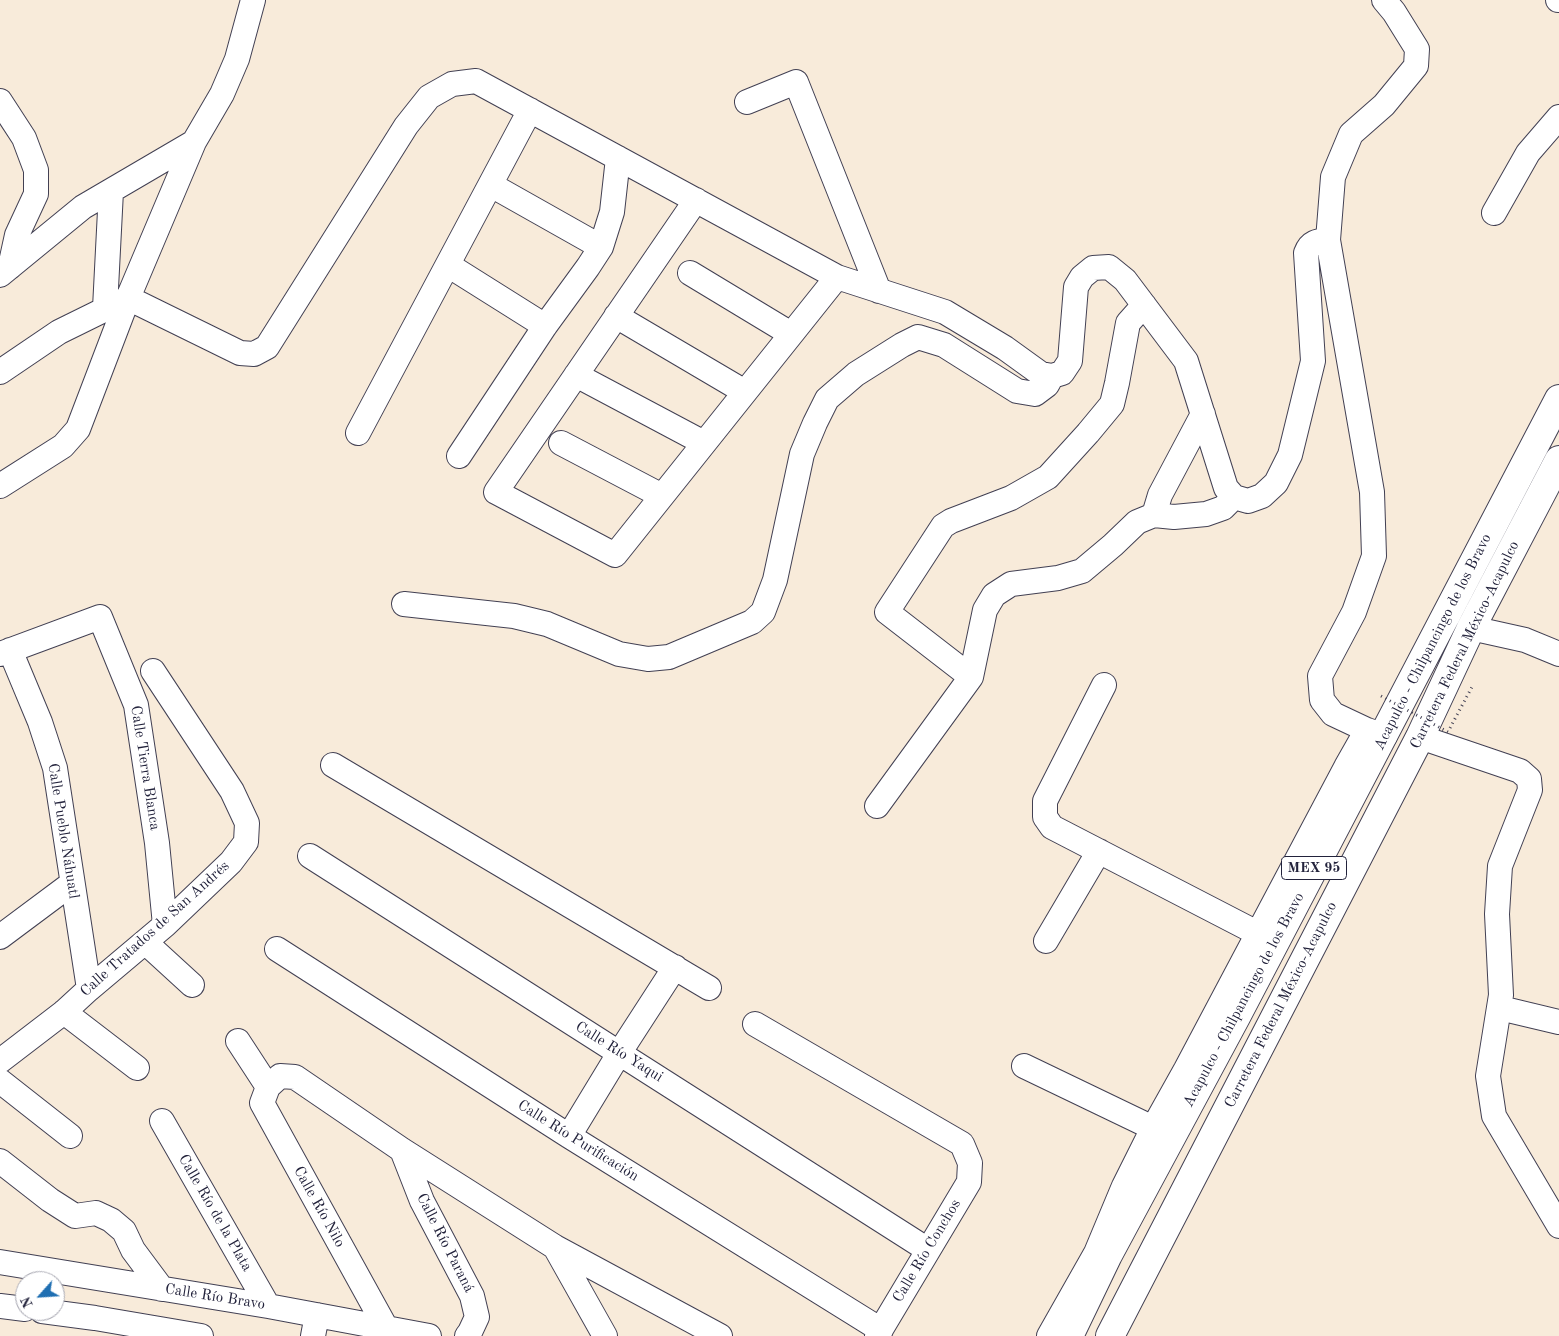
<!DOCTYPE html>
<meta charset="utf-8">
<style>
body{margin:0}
#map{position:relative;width:1559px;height:1336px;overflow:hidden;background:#f8ebda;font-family:"Old Standard TT",serif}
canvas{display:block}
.north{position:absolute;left:15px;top:1271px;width:50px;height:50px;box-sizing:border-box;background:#fff;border:1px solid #a7a7b1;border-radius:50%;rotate:244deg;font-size:14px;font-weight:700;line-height:20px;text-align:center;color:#22223b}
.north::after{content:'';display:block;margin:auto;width:18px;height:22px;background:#1f6fb2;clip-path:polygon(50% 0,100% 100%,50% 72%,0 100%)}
</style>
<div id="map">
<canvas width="1559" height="1336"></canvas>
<div class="north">N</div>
</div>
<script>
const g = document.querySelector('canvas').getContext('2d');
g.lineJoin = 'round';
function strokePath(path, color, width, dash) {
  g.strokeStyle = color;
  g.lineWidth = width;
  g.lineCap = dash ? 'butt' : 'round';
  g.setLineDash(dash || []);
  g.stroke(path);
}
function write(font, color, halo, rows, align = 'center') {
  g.font = font + ' "Old Standard TT",serif';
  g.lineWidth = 5;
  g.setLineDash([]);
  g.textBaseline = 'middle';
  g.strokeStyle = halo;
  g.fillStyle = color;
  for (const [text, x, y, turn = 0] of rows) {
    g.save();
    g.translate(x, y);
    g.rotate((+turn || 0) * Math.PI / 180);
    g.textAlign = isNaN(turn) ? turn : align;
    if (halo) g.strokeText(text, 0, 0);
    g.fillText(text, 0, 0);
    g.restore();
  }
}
const minor = new Path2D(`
 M 1384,0 L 1394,12 L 1417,49 L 1416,66 L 1384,105 L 1351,134 L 1333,177 L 1328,240 L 1372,492 L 1374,556 L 1354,612 L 1320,676 L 1322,700 L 1333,714 L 1367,730 L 1385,736
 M 1558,0 L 1559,0
 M 0,101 L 24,138 L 36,170 L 36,194 L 17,235 L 10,267
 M 747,102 L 796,82 L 879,291
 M 491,185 L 601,247
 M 696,200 L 496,492 L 615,555 L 837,277
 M 1494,213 L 1528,153 L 1559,117
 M 448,265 L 545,326
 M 690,273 L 791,334
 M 0,275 L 83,207 L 194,142
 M 105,308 L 111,191
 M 616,316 L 745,392
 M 0,372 L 59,332 L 128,298 L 240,353 L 254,354 L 267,347 L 406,126 L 429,97 L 452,84 L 476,81 L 837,277 L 945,312 L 1005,348 L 1041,374 L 1052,376 L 1062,373 L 1070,361 L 1076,287 L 1082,277 L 1093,268 L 1109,267 L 1125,280 L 1186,361 L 1226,488 L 1234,497 L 1248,501 L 1262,496 L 1276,483 L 1290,455 L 1313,361 L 1306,253 C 1310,242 1317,241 1328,240
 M 576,375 L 704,443
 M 358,433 L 530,110
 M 561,443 L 662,496
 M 459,456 L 545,326 L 588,267 L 601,247 L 612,212 L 618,158
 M 0,486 L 63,446 L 78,429 L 128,298 L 194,142 L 222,94 L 237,59 L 253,0
 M 1154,515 L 1160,495 L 1203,414
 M 404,604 L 514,616 L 547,624 L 619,654 L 648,659 L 669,657 L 752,622 L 763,612 L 775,580 L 802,454 L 815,423 L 827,399 L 856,374 L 902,345 L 918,337 L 944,345 L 1017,391 L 1035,394 L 1047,385 L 1052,376
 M 1471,628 L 1525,640 L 1559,654
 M 10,650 L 40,722 L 55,768 L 89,989
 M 0,654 L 100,617 L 136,705 L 157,843 L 165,925
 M 971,677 L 887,612 L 943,526 L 951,521 L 1011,498 L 1048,477 L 1088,433 L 1112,404 L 1117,383 L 1128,323 L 1144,305
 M 1104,685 L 1045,801 L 1045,817 L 1052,827 L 1257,933
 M 1420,737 L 1520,771 L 1529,779 L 1530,790 L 1500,866 L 1497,914 L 1501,995 L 1488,1076 L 1494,1116 L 1559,1226
 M 333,765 L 709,988
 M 877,806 L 971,677 L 985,610 L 994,595 L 1011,584 L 1058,578 L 1082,571 L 1113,545 L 1137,522 L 1154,515 L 1174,517 L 1206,514 L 1223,508 L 1234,497
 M 310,856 L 928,1250
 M 0,937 L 71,884
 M 1046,941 L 1099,851
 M 145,942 L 192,985
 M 277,949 L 569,1136 L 881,1330
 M 1500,1008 L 1559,1022
 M 64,1012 L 137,1068
 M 755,1024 L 962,1144 L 970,1163 L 969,1182 L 877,1336
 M 238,1041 L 268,1087
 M 0,1061 L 64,1012 L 89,989 L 165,925 L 231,862 L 246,842 L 247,823 L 232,791 L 153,671
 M 1024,1066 L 1153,1128
 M 0,1081 L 70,1136
 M 162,1121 L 268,1306
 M 569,1136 L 620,1052 L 675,967
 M 402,1150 L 422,1201 L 472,1296 L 477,1317 L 470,1332 L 467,1336
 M 0,1161 L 50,1200 L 75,1216 L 96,1213 L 111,1220 L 124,1231 L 133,1250 L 162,1289
 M 555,1247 L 605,1336
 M 0,1262 L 268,1306 L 429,1336
 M 0,1306 L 25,1309
 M 42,1311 L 95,1318 L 201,1336
 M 385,1326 L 262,1103 L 268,1087 L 280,1076 L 295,1077 L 402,1150 L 555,1247 L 720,1336
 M 313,1336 L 317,1315
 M 1049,1336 L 1096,1253 L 1124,1186 L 1153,1128 L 1186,1069 L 1346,767 L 1367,730`);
const major = new Path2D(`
 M 1069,1336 L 1108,1255 L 1236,1017 L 1559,399
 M 1110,1336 L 1420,737 L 1471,628 L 1559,460`);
strokePath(minor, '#424053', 26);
strokePath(major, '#424053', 30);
strokePath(new Path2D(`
 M 1450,728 L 1473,685`), '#424053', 3, [1, 4]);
strokePath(minor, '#fff', 24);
strokePath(major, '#fff', 28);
strokePath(new Path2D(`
 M 1381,696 L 1448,732`), '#424053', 3, [1, 4]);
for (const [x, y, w] of [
 [1314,868,65]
]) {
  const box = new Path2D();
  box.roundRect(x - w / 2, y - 11.5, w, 23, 4);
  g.fillStyle = '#fff';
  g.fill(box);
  strokePath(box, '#22223b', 1);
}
write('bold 14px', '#22223b', null, [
 ["MEX 95",1314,868]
]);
write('15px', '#22223b', '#fff', [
 ["Acapulco - Chilpancingo de los Bravo",1433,642,-63],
 ["Carretera Federal México-Acapulco",1465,645,-64],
 ["Calle Tierra Blanca",145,768,81],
 ["Calle Pueblo Náhuatl",63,831,81],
 ["Calle Tratados de San Andrés",155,929,-42],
 ["Acapulco - Chilpancingo de los Bravo",1244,1000,-62],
 ["Carretera Federal México-Acapulco",1281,1005,-63],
 ["Calle Río Yaqui",619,1052,32],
 ["Calle Río Purificación",578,1141,32],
 ["Calle Río Nilo",319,1207,61],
 ["Calle Río de la Plata",215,1213,60],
 ["Calle Río Paraná",445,1243,63],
 ["Calle Río Conchos",927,1251,-59],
 ["Calle Río Bravo",215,1297,9]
]);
</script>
